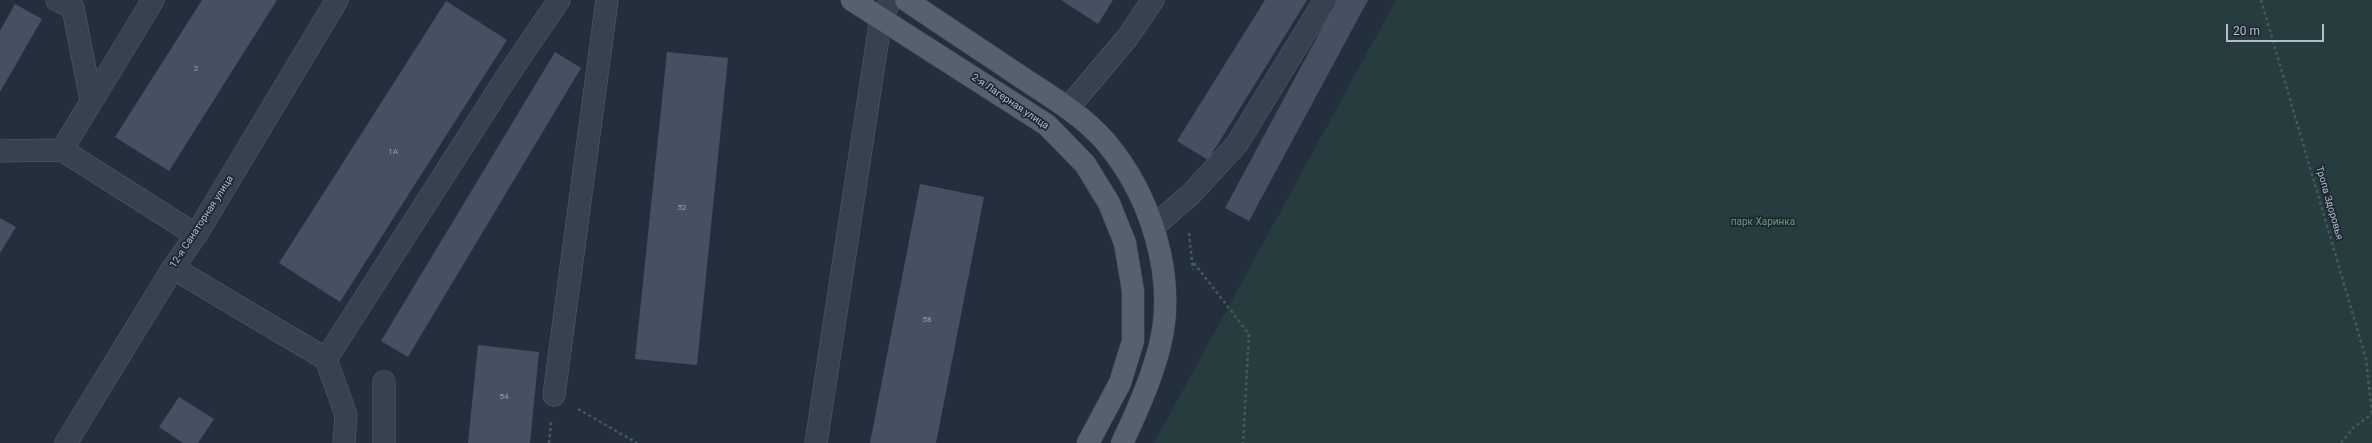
<!DOCTYPE html>
<meta charset="utf-8">
<style>
body{margin:0}
#map{position:relative;width:2372px;height:443px;overflow:hidden;background:#242f3e;font-family:Roboto,sans-serif}
canvas{display:block}
.scale{position:absolute;left:2226px;top:24px;width:98px;height:18px;box-sizing:border-box;border:2px solid #b4bcc9;border-top:0;padding-left:5px;font-size:12px;line-height:14px;white-space:nowrap;color:#b4bcc9;-webkit-text-stroke:3px #1d2633;paint-order:stroke}
</style>
<div id="map">
<canvas width="2372" height="443"></canvas>
<div class="scale">20 m</div>
</div>
<script>
const g = document.querySelector('canvas').getContext('2d');
g.lineJoin = 'round';
function paint(path, color) {
  g.fillStyle = color;
  g.fill(path, 'evenodd');
}
function strokePath(path, color, width, dash) {
  g.strokeStyle = color;
  g.lineWidth = width;
  g.lineCap = dash ? 'butt' : 'round';
  g.setLineDash(dash || []);
  g.stroke(path);
}
function write(font, color, halo, rows, align = 'center') {
  g.font = font + ' Roboto,sans-serif';
  g.lineWidth = 3.5;
  g.setLineDash([]);
  g.textBaseline = 'middle';
  g.strokeStyle = halo;
  g.fillStyle = color;
  for (const [text, x, y, turn = 0] of rows) {
    g.save();
    g.translate(x, y);
    g.rotate((+turn || 0) * Math.PI / 180);
    g.textAlign = isNaN(turn) ? turn : align;
    if (halo) g.strokeText(text, 0, 0);
    g.fillText(text, 0, 0);
    g.restore();
  }
}
paint(new Path2D(`
 M 1396,0 L 2372,0 L 2372,443 L 1154,443 Z`), '#263c3f');
paint(new Path2D(`
 M 202,0 L 277,0 L 169,171 L 115,137 Z
 M 1061,0 L 1113,0 L 1098,24 Z
 M 1265,0 L 1307,0 L 1208,160 L 1177,141 Z
 M 1337,0 L 1368,0 L 1249,221 L 1225,208 Z
 M 446,1 L 507,40 L 340,302 L 279,263 Z
 M 15,4 L 42,19 L 0,92 L 0,31 Z
 M 555,52 L 581,68 L 408,357 L 381,341 Z
 M 667,52 L 728,58 L 697,365 L 635,359 Z
 M 920,184 L 984,197 L 936,443 L 870,443 Z
 M 0,218 L 16,227 L 0,253 Z
 M 478,345 L 539,352 L 530,443 L 468,443 Z
 M 179,397 L 214,419 L 198,443 L 183,443 L 159,427 Z`), '#455162');
const minor = new Path2D(`
 M 57,0 L 73,8 L 91,100
 M 1068,108 L 1127,38 L 1153,0
 M 62,150 L 153,0
 M 0,151 L 62,150 L 196,235
 M 1153,227 L 1191,194 L 1237,144 L 1325,0
 M 173,268 L 326,359
 M 384,382 L 384,443
 M 554,395 L 607,0
 M 66,443 L 173,268 L 196,235 L 337,0
 M 344,443 L 346,415 L 326,359 L 508,75 L 559,0
 M 816,443 L 881,18 L 891,0`);
const major = new Path2D(`
 M 852,0 L 1047,125 L 1085,164 L 1109,203 L 1125,243 L 1133,291 L 1133,341 L 1120,383 L 1088,443
 M 906,0 C 944,26 983,51 1021,77 C 1050,96 1082,115 1105,141 C 1150,194 1177,275 1160,345 C 1152,378 1137,412 1122,443`);
strokePath(minor, '#565f6c', 23);
strokePath(major, '#414a57', 23);
strokePath(new Path2D(`
 M 2261,0 L 2366,359 L 2372,413
 M 1189,233 L 1193,270
 M 1194,263 L 1249,334 L 1243,443
 M 578,409 L 637,443
 M 549,443 L 551,422
 M 2341,443 L 2354,427 L 2372,414`), '#44595c', 2.5, [3, 3]);
strokePath(minor, '#38414e', 22);
strokePath(major, '#56606e', 22);
write('8px', '#98a1af', null, [
 ["2",196,69],
 ["1А",393,152],
 ["52",682,208],
 ["58",927,320],
 ["54",504,397]
]);
write('10px', '#b4bcc9', '#1d2633', [
 ["2-я Лагерная улица",1010,102,34],
 ["Тропа Здоровья",2329,203,74],
 ["12-я Санаторная улица",202,222,-57]
]);
write('10px', '#6b9a76', '#1d2633', [
 ["парк Харинка",1763,222]
]);
</script>
